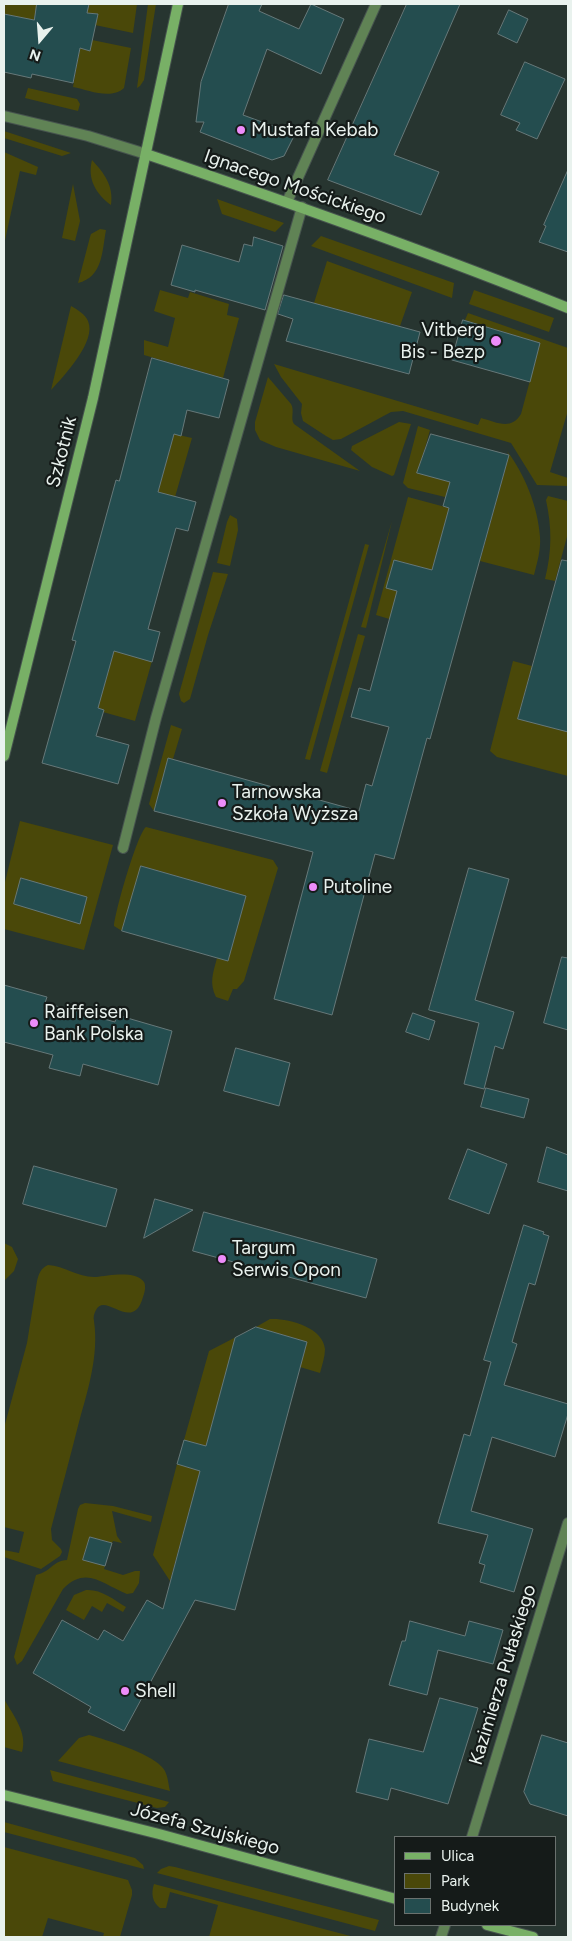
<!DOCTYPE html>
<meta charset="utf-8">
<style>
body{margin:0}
#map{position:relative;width:572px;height:1941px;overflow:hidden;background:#273530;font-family:Figtree,sans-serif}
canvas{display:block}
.frame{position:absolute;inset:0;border:5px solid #e9f2ee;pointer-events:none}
.legend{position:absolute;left:394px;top:1836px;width:162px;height:90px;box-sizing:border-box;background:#151b19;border:1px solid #6a716e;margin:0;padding:6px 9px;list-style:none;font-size:15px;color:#e9f2ee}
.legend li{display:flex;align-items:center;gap:10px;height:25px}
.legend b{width:25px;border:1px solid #6a716e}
.north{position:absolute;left:15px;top:15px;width:50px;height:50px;-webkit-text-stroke:4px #151b19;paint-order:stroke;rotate:198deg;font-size:14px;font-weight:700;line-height:20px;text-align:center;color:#e9f2ee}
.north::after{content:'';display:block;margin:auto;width:18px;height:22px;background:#e9f2ee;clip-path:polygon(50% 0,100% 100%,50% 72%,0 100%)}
</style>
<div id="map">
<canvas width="572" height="1941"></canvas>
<div class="frame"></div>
<ul class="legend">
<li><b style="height:6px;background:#78b066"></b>Ulica</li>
<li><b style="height:14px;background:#4a4809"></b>Park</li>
<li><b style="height:14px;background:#244d4f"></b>Budynek</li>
</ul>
<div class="north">N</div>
</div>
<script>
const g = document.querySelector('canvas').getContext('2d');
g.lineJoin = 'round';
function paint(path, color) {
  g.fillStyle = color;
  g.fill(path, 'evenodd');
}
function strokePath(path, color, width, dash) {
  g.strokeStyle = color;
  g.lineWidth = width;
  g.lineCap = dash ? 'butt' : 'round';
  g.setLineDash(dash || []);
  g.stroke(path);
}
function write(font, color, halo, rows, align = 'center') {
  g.font = font + ' Figtree,sans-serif';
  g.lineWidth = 4.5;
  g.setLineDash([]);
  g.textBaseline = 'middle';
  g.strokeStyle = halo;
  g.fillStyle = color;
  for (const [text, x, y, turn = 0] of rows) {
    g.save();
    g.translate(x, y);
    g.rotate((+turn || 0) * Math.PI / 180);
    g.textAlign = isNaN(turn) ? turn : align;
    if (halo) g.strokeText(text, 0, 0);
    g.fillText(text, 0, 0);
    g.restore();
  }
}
paint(new Path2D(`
 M 4,4 L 37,4 L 34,20 L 4,14 Z
 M 89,4 L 137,4 L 133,33 L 95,25 L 98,14 L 87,13 Z
 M 148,4 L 156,4 L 144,80 L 140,86 L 137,88 Z
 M 92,40 L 131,48 L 124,88 C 111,100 88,90 73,87 L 80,48 L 89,51 Z
 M 28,88 L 77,99 L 80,104 L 78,111 L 25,98 Z
 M 4,131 L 71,153 L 62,156 L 4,138 Z
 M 4,152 L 38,167 L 36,175 L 20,171 L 4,245 Z
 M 92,160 C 104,173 114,186 111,205 C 96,194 87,179 92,160 Z
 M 73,184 L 80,221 L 75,241 L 62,238 Z
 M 217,199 L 284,223 L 275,232 L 222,214 Z
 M 100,229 L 106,230 C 102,251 103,277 78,283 L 90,237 L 91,234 Z
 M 321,236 L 454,283 L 452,298 L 311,246 Z
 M 327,261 L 412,292 L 400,326 L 314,303 Z
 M 160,290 L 188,298 L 190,292 L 229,304 L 227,315 L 239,318 L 223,378 L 144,355 L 144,340 L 168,347 L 175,318 L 154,311 Z
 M 474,290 L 554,318 L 549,332 L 469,304 Z
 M 71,306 C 78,310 85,314 88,321 C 97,341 64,376 51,390 Z
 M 468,313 L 568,348 L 568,410 L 550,472 L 568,478 L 568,486 L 537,485 L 511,443 L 403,411 L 391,412 L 341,439 L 333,440 L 326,436 L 303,421 L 301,413 L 302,404 L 281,377 L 274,364 L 478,425 L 481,418 C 496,422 511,431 521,414 L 540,343 L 465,320 Z
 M 268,377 L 291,404 C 295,411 290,418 294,424 L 360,471 L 276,447 L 260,440 L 255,430 L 255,422 Z
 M 399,422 L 411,424 L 394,475 L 392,476 L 372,467 L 351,450 L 352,446 Z
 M 418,426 L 430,430 L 418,473 L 456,483 L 452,496 L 446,495 L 445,497 L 408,488 L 403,483 Z
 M 174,434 L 192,438 L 175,497 L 158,492 Z
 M 507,451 C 525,475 538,507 540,537 C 541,550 537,563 534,575 L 480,561 L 509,455 Z
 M 548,496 L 568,501 L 568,533 L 555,581 L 545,579 C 552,551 552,528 546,500 Z
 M 408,497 L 449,508 L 432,570 L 394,560 L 387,588 L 424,598 L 416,627 L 376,615 Z
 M 230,515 L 237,519 L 238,530 L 230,566 L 217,563 L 227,522 Z
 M 392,521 L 366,628 L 361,627 Z
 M 365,544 L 369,545 L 310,760 L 305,759 Z
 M 213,572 L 228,574 L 208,635 L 192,692 L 190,699 L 184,703 L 181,701 L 179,694 Z
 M 358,634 L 365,636 L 327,773 L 320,771 Z
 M 114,651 L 152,661 L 135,721 L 103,712 L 104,710 L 98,708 Z
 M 513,661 L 532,666 L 518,718 L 568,732 L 568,776 L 497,757 L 490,751 Z
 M 171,725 L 182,729 L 173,759 L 168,758 L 154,811 L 149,804 Z
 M 20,821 L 113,845 L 84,950 L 4,929 L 5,882 Z
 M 146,827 L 273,860 L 278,868 L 244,981 L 237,989 L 233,989 L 228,1001 L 216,997 C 209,983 213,973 217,958 L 228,961 L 246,896 L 142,866 L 122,931 L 114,926 C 115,912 137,834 146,827 Z
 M 4,1243 L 12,1247 L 18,1259 L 14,1271 L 4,1281 Z
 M 48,1265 C 65,1266 79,1278 96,1277 C 108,1276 135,1270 144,1282 C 146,1286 145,1292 143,1297 C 133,1334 105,1291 96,1310 C 94,1314 93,1317 94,1321 C 99,1355 88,1390 79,1422 C 70,1458 60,1494 51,1529 L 52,1540 L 61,1549 L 62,1552 L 60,1556 L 41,1569 L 4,1557 L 4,1550 L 19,1553 L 24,1532 L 4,1527 L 4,1428 L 27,1343 L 37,1281 C 39,1273 41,1268 48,1265 Z
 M 270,1319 C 288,1318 323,1327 325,1349 C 325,1357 322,1365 320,1373 L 300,1367 L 307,1342 L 256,1327 Z
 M 236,1337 L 206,1446 L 184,1440 L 209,1351 Z
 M 177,1464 L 200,1471 L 170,1581 L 153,1555 Z
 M 85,1503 L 113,1506 L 152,1516 L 151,1522 L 112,1511 L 117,1536 L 122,1543 L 113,1541 L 112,1543 L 90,1537 L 83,1559 L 105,1566 L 104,1569 L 123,1575 L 135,1571 L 140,1571 L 139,1583 L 133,1593 L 127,1594 C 103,1585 87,1565 63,1589 L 22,1661 L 17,1665 L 14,1657 L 36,1575 C 51,1572 52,1561 67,1560 L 78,1509 L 80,1505 Z
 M 86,1590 C 101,1589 113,1599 126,1607 L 123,1612 L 107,1603 L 102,1612 L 92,1606 L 84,1620 L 66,1610 L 74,1595 Z
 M 4,1699 C 13,1715 28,1733 22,1752 L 4,1747 Z
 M 89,1735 C 107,1740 149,1753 161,1766 C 168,1772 168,1783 170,1791 L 58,1761 L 79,1738 Z
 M 50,1770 L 169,1802 L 165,1807 L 157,1808 L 53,1781 Z
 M 4,1822 L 135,1858 L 143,1865 L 144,1869 L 4,1832 Z
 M 4,1847 L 128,1880 L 132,1890 L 132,1895 L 120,1937 L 103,1937 L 104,1933 L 48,1918 L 42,1937 L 4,1937 Z
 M 169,1866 L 175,1867 L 379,1920 L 375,1931 L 157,1873 L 161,1869 Z
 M 154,1884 L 354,1937 L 209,1937 L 218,1905 L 170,1892 L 166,1908 L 160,1908 C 152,1902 151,1893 154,1884 Z`), '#4a4809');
const building = new Path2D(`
 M 37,4 L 89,4 L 87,13 L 98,14 L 90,51 L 80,48 L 73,83 L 32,74 L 31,78 L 4,72 L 4,14 L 34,20 Z
 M 229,4 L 262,4 L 259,11 L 299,29 L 311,4 L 344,19 L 321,74 L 267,49 L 243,115 L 295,134 L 284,156 L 272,160 L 200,132 L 204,122 L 196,122 L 201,82 Z
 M 407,4 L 460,4 L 394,155 L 439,172 L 421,215 L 328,180 Z
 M 509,10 L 528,19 L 517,43 L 498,34 Z
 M 525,62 L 565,79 L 537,139 L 516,130 L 520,123 L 501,115 Z
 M 568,170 L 568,252 L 539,242 L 546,226 L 544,225 Z
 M 254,237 L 283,246 L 265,310 L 195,290 L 195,292 L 171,285 L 182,245 L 239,262 L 244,244 L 252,246 Z
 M 284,295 L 420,332 L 409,374 L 286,341 L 293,319 L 278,314 Z
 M 463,320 L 540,343 L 530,382 L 452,360 Z
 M 152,358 L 229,380 L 219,418 L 187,410 L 181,436 L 174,434 L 158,492 L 196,502 L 188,531 L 176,528 L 148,629 L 160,632 L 152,662 L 114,651 L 98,708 L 104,710 L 96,736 L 129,745 L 118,784 L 42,763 L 76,641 L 72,640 L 116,480 L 119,481 Z
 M 431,434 L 509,455 L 430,739 L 427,738 L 394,859 L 375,854 L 332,1015 L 274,999 L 313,852 L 154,811 L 168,758 L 359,811 L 366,784 L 372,786 L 389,727 L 351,717 L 359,688 L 370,691 L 397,591 L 386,588 L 394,560 L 432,570 L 449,508 L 443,506 L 450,482 L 417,473 Z
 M 562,560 L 568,561 L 568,732 L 518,719 Z
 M 141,866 L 246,896 L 228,961 L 122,931 Z
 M 469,868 L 509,879 L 475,1000 L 514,1012 L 503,1049 L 495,1046 L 484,1089 L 464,1084 L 479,1023 L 429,1010 Z
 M 21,878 L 87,897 L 80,924 L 14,904 Z
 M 562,957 L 568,958 L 568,1030 L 544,1023 Z
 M 4,985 L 47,997 L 45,1003 L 115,1022 L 117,1015 L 172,1031 L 158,1085 L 83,1064 L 80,1076 L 49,1068 L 53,1055 L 4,1042 Z
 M 413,1013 L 435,1021 L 429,1040 L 406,1032 Z
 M 236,1048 L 290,1063 L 279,1106 L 224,1091 Z
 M 486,1088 L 529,1099 L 524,1118 L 481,1107 Z
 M 547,1147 L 568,1155 L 568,1191 L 538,1182 Z
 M 468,1149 L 507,1164 L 489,1214 L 449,1199 Z
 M 34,1166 L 117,1189 L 106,1227 L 23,1204 Z
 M 155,1199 L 193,1210 L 144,1238 Z
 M 204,1212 L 377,1259 L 366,1298 L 193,1251 Z
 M 524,1225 L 544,1232 L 543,1234 L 549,1236 L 535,1285 L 529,1283 L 522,1307 L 512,1342 L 517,1344 L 504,1385 L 568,1404 L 568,1414 L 555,1457 L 492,1437 L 471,1511 L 533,1529 L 514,1592 L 480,1582 L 485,1565 L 479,1563 L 488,1535 L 438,1523 L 464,1434 L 470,1436 L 491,1362 L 484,1360 Z
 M 256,1327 L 307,1342 L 235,1610 L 195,1600 L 124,1731 L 88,1712 L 91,1707 L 33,1673 L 62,1620 L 98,1640 L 104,1630 L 123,1641 L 147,1600 L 163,1609 L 200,1471 L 177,1464 L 184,1440 L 206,1446 L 235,1338 Z
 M 90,1537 L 112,1543 L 105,1566 L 83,1560 Z
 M 410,1621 L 465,1636 L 469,1621 L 503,1630 L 493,1664 L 438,1650 L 427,1695 L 389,1685 L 402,1641 L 405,1641 Z
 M 440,1698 L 478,1708 L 448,1804 L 391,1788 L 388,1800 L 356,1792 L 369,1739 L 423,1752 Z
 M 542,1735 L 568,1743 L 568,1816 L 530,1804 L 524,1792 Z`);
paint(building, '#244d4f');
strokePath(building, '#667879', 1);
const street = new Path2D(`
 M 4,116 L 88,136 L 146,154
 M 287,202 L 376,4
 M 123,848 L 156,718 L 302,207
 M 472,1837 L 568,1523
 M 441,1937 L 445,1925`);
const secondary = new Path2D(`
 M 146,154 C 288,202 429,252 568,308
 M 4,756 L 93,398 L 178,4
 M 4,1795 L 159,1834 L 396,1899
 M 487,1925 L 533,1937`);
strokePath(street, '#46534e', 12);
strokePath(secondary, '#46534e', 12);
strokePath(street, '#608355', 10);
strokePath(secondary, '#78b066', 10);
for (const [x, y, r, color] of [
 [241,130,5,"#ed8cfa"],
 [496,341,6,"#ed8cfa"],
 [222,803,5,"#ed8cfa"],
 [313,887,5,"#ed8cfa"],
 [34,1023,5,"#ed8cfa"],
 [222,1259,5,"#ed8cfa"],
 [125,1691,5,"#ed8cfa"]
]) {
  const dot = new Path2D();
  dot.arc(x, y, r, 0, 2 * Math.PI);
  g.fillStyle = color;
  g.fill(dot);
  strokePath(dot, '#151b19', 2);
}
write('19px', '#e9f2ee', '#151b19', [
 ["Mustafa Kebab",251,130],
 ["Vitberg",485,330,"right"],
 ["Bis - Bezp",485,352,"right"],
 ["Tarnowska",232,792],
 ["Szkoła Wyższa",232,814],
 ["Putoline",323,887],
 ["Raiffeisen",44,1012],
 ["Bank Polska",44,1034],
 ["Targum",232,1248],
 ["Serwis Opon",232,1270],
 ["Shell",135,1691]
], 'left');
write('19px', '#e9f2ee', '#151b19', [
 ["Ignacego Mościckiego",295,187,19],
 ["Szkotnik",62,452,-76],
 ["Kazimierza Pułaskiego",503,1675,-73],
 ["Józefa Szujskiego",205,1829,15]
]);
</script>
